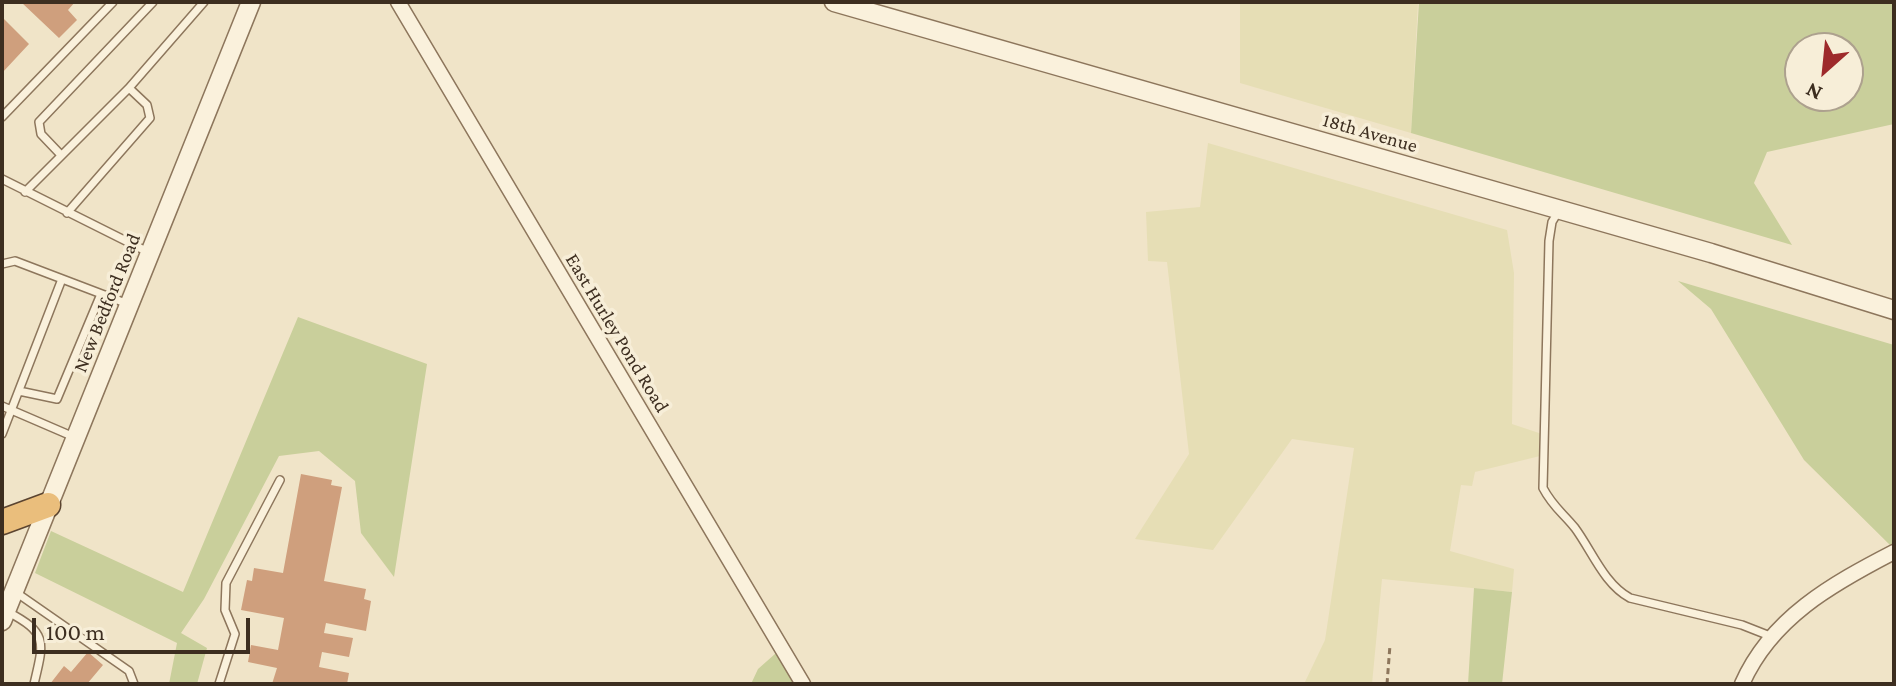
<!DOCTYPE html>
<style>
body{margin:0}
#map{position:relative;width:1896px;height:686px;overflow:hidden;background:#f0e4c8;font-family:"Crimson Pro",serif}
canvas{display:block}
.frame{position:absolute;inset:0;border:4px solid #3d2e20;pointer-events:none}
.north{position:absolute;left:1784px;top:32px;width:80px;height:80px;box-sizing:border-box;background:#f7eed8;border:2px solid #ada18e;border-radius:50%;rotate:207deg;font-size:22px;font-weight:700;line-height:32px;text-align:center;color:#3d2e20}
.north::after{content:'';display:block;margin:auto;width:28px;height:36px;background:#9e2a2b;clip-path:polygon(50% 0,100% 100%,50% 72%,0 100%)}
.scale{position:absolute;left:32px;top:618px;width:218px;height:36px;box-sizing:border-box;border:4px solid #3d2e20;border-top:0;padding-left:10px;font-size:24px;line-height:28px;white-space:nowrap;color:#3d2e20;-webkit-text-stroke:6px #f7eed8;paint-order:stroke}
</style>
<div id="map">
<canvas width="1896" height="686"></canvas>
<div class="frame"></div>
<div class="north">N</div>
<div class="scale">100 m</div>
</div>
<script>
const g = document.querySelector('canvas').getContext('2d');
g.lineJoin = 'round';
function paint(path, color) {
  g.fillStyle = color;
  g.fill(path, 'evenodd');
}
function strokePath(path, color, width, dash) {
  g.strokeStyle = color;
  g.lineWidth = width;
  g.lineCap = dash ? 'butt' : 'round';
  g.setLineDash(dash || []);
  g.stroke(path);
}
function write(font, color, halo, rows, align = 'center') {
  g.font = font + ' "Crimson Pro",serif';
  g.lineWidth = 7;
  g.setLineDash([]);
  g.textBaseline = 'middle';
  g.strokeStyle = halo;
  g.fillStyle = color;
  for (const [text, x, y, turn = 0] of rows) {
    g.save();
    g.translate(x, y);
    g.rotate((+turn || 0) * Math.PI / 180);
    g.textAlign = isNaN(turn) ? turn : align;
    if (halo) g.strokeText(text, 0, 0);
    g.fillText(text, 0, 0);
    g.restore();
  }
}
paint(new Path2D(`
 M 1240,2 L 1418,2 L 1411,133 L 1240,83 Z
 M 1208,143 L 1507,230 L 1514,273 L 1512,424 L 1542,434 L 1540,456 L 1475,472 L 1472,486 L 1461,485 L 1450,551 L 1514,569 L 1512,592 L 1382,579 L 1372,684 L 1304,684 L 1325,640 L 1354,448 L 1292,439 L 1213,550 L 1135,539 L 1189,454 L 1167,262 L 1148,261 L 1146,212 L 1200,207 Z`), '#e6deb5');
paint(new Path2D(`
 M 1419,2 L 1894,2 L 1894,124 L 1767,152 L 1754,183 L 1792,245 L 1411,133 ZM 1800,48 L 1848,48 L 1848,96 L 1800,96 Z
 M 1678,281 L 1894,345 L 1894,549 L 1804,460 L 1711,309 Z
 M 298,317 L 427,364 L 394,577 L 361,533 L 355,481 L 319,451 L 279,456 L 204,599 L 181,633 L 207,648 L 197,684 L 169,684 L 177,643 L 35,573 L 51,531 L 183,592 Z
 M 1474,588 L 1512,592 L 1502,684 L 1468,684 Z
 M 784,646 L 806,684 L 751,684 L 758,669 Z`), '#c9cf9b');
paint(new Path2D(`
 M 21,2 L 75,2 L 68,10 L 77,20 L 59,38 Z
 M 2,17 L 29,44 L 2,73 Z
 M 301,474 L 332,480 L 331,485 L 342,487 L 324,581 L 366,589 L 364,599 L 371,601 L 366,631 L 326,623 L 324,633 L 353,638 L 349,657 L 322,652 L 319,667 L 349,673 L 347,684 L 272,684 L 277,668 L 248,662 L 251,645 L 278,650 L 284,618 L 241,610 L 247,580 L 252,581 L 254,568 L 283,573 Z
 M 88,652 L 103,665 L 87,684 L 50,684 L 64,666 L 71,672 Z`), '#cf9f7d');
const service = new Path2D(`
 M 129,88 L 204,2
 M 2,117 L 113,2
 M 61,155 L 41,134 L 39,122 L 153,2
 M 2,179 L 150,253
 M 25,192 L 129,88 L 147,105 L 150,118 L 67,213
 M 1558,212 L 1552,222 L 1549,241 L 1543,488 C 1553,507 1562,512 1575,528 C 1592,551 1604,584 1630,598 L 1742,625 L 1770,636
 M 2,264 L 15,261 L 128,304
 M 19,391 L 57,399 L 101,294
 M 2,406 L 74,437
 M 2,434 L 62,279
 M 14,591 L 129,671 L 134,684
 M 8,612 C 48,633 44,642 34,684
 M 219,684 L 235,634 L 225,610 L 226,583 L 280,480`);
const minor = new Path2D(`
 M 398,2 L 803,684
 M 1742,684 C 1771,618 1832,584 1894,552`);
const tertiary = new Path2D(`
 M 834,2 L 1711,253 L 1894,310
 M 2,621 L 251,2`);
const trunk = new Path2D(`
 M 2,522 L 48,505`);
strokePath(service, '#8d765c', 10);
strokePath(minor, '#8d765c', 17);
strokePath(tertiary, '#8d765c', 21);
strokePath(trunk, '#5b4430', 27);
strokePath(new Path2D(`
 M 1387,684 L 1390,645`), '#8d765c', 3, [6, 4]);
strokePath(service, '#faf1dc', 7);
strokePath(minor, '#faf1dc', 14);
strokePath(tertiary, '#faf1dc', 18);
strokePath(trunk, '#eabe7c', 24);
write('20px', '#3d2e20', '#f7eed8', [
 ["18th Avenue",1370,133,16],
 ["New Bedford Road",107,303,-68],
 ["East Hurley Pond Road",617,333,59]
]);
</script>
